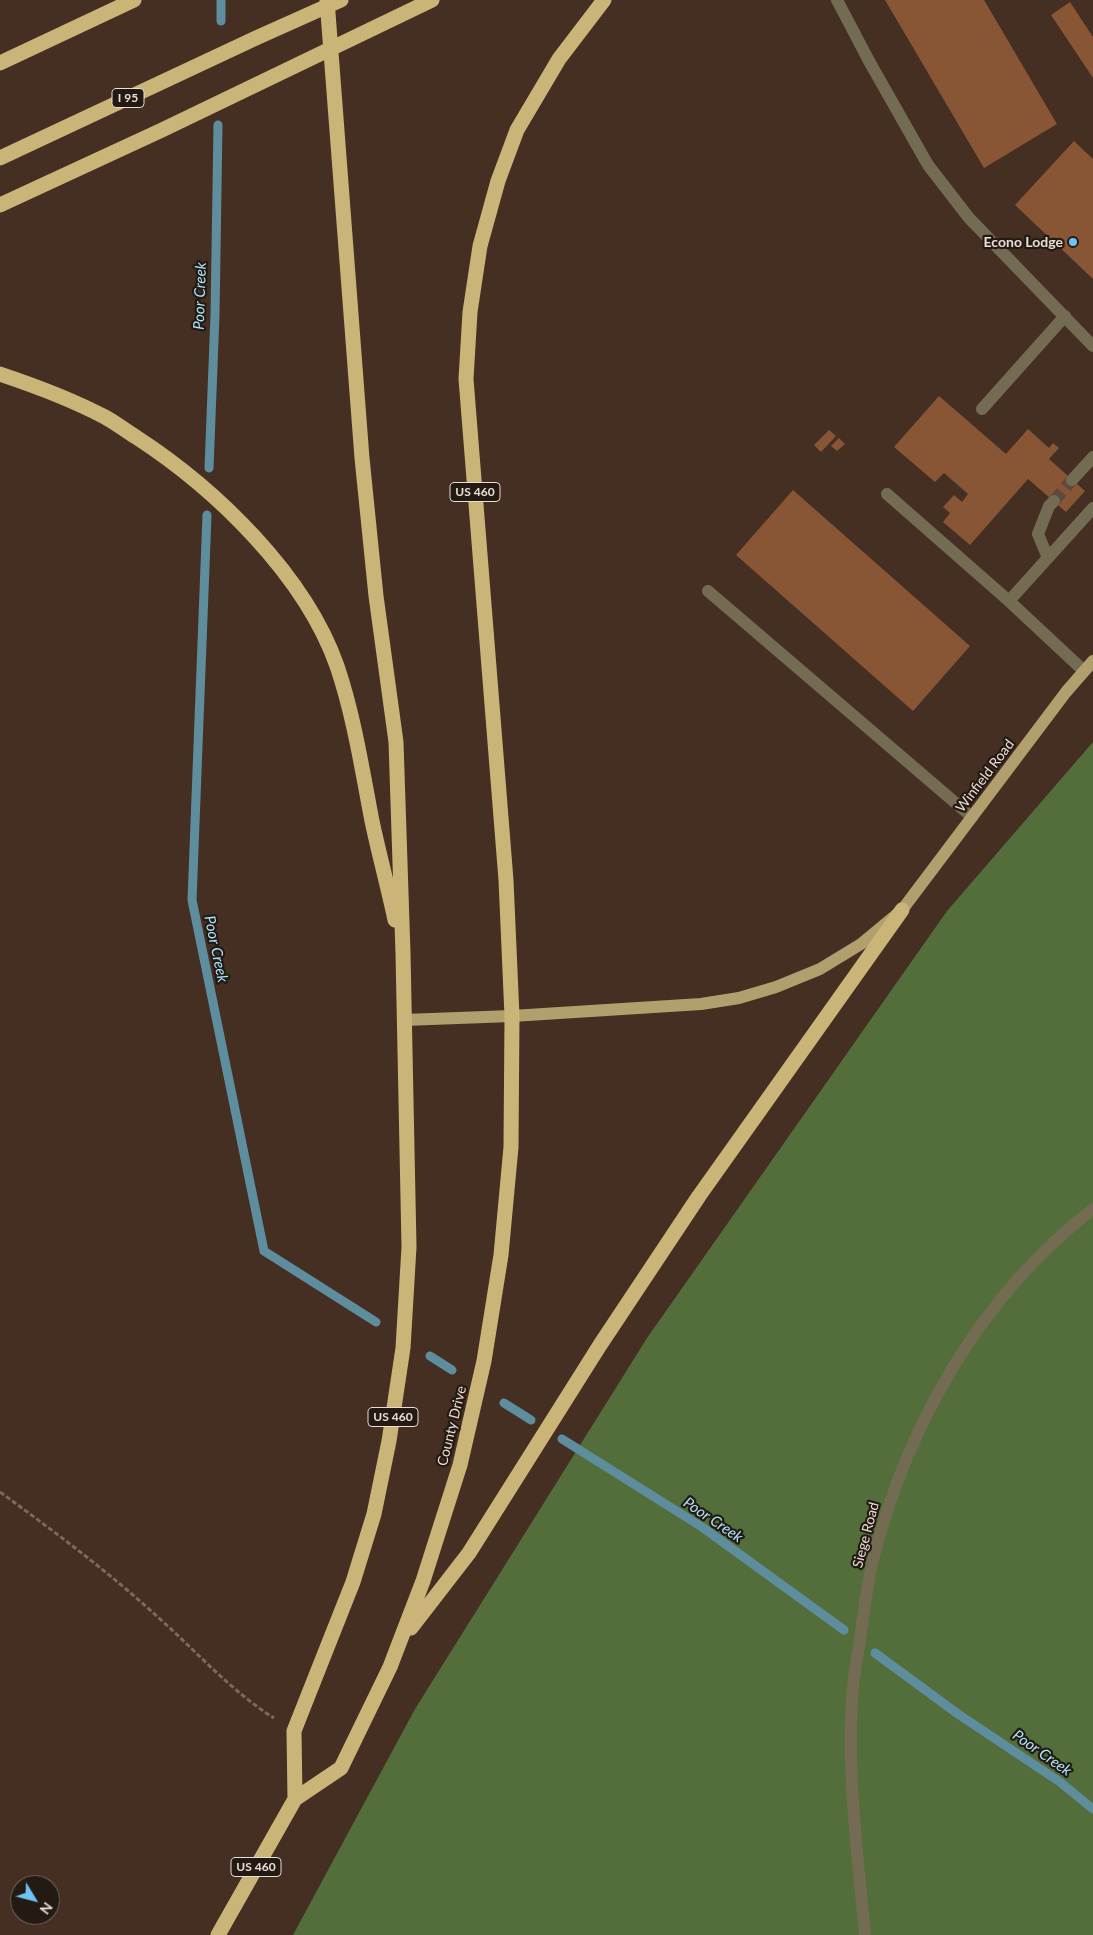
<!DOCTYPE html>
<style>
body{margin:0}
#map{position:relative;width:1093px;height:1935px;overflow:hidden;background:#452f22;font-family:Lato,sans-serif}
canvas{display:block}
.north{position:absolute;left:10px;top:1875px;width:50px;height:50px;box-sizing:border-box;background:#241a14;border:1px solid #746861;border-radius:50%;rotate:127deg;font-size:14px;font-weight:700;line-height:20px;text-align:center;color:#ebddd5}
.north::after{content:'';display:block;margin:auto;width:18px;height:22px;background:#6fc2f4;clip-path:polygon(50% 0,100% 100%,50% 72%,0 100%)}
</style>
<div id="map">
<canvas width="1093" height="1935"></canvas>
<div class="north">N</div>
</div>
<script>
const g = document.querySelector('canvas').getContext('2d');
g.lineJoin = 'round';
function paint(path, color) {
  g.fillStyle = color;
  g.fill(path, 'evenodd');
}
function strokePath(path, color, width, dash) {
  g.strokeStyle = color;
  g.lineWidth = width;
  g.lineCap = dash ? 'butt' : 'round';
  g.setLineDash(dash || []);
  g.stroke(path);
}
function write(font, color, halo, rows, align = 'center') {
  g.font = font + ' Lato,sans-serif';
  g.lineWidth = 4.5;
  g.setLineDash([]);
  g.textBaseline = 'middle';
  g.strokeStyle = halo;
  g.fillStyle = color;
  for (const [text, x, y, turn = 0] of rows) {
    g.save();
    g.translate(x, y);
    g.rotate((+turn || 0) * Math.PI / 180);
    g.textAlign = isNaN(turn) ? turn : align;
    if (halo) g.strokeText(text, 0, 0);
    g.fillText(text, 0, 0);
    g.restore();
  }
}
paint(new Path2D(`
 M 1093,742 L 1093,1935 L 293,1935 L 415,1709 L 647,1338 L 947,911 Z`), '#536e3a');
strokePath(new Path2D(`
 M 221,21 L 221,0
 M 209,468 L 215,315 L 218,125
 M 207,515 L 192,900 L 264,1251 L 376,1322
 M 430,1356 L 452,1370
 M 504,1403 L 531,1420
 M 562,1439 L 702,1527 L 844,1630
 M 875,1653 L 958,1714 L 1060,1782 L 1093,1809`), '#5e8e9e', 9);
paint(new Path2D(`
 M 885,0 L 984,0 L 1057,124 L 984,168 Z
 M 1070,2 L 1093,37 L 1093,78 L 1051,15 Z
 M 1074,141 L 1093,159 L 1093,279 L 1015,205 Z
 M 939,396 L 1006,454 L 1028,429 L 1049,448 L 1053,443 L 1059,448 L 1049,459 L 1085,491 L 1066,512 L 1028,479 L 970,545 L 943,522 L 950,513 L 943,507 L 954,495 L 962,502 L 968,494 L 944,473 L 935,482 L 894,447 Z
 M 829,430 L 836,436 L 821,452 L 814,445 Z
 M 839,438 L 845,444 L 837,451 L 831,446 Z
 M 793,490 L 970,646 L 913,711 L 736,555 Z`), '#885535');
strokePath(new Path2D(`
 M 1054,501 L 1072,480`), '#5e493d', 12, [12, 6]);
strokePath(new Path2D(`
 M 0,1492 C 55,1532 110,1573 160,1619 C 198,1653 231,1691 274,1718`), '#7c695e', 3, [5, 2.5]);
strokePath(new Path2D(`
 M 837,0 L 869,61 L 928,165 L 969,218 L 1093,346
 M 982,409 L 1065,316
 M 1072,480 L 1093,457
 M 887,494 L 1009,601
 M 1048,558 L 1038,534 L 1049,506 L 1054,501
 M 708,591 L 972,817
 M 1084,671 L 1009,601 L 1093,508
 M 865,1935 C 858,1857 847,1777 852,1699 C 853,1679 857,1659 860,1639 C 864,1611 867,1583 874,1556 C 909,1421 982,1295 1093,1209`), '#746b53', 12);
strokePath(new Path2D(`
 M 404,1020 L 512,1016 L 701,1004 L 739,998 L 776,987 L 820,969 L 861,944 L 902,910 L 1066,692 L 1093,661`), '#b1a06e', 12);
strokePath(new Path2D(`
 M 0,63 L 134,0
 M 0,158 L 256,38 L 341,0
 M 0,205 L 162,130 L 432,0
 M 0,374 C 36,386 71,399 105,417 C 116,423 126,431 136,437 C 216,489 305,575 337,666 C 354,716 362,769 372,821 C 379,854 388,887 395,920
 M 411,1628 L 469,1553 L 600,1345 L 699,1196 L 902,910
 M 295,1799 L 294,1731 L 353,1582 L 374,1514 L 389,1441 L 403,1348 L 409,1247 L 403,953 L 396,742 L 376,596 L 362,458 L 327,0
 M 218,1935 L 295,1799 L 341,1768 L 390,1667 L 423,1581 L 460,1465 L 484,1361 L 501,1255 L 511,1147 L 512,1016 L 506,880 L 466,379 L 470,312 L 480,246 L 498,181 L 517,130 L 559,59 L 604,0`), '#cab478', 15);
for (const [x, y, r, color] of [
 [1073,242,5,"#6fc2f4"]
]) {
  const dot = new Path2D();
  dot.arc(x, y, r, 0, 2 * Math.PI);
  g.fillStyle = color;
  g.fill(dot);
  strokePath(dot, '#241a14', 2);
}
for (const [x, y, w] of [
 [128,98,32],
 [475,492,50],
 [393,1417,50],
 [256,1867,50]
]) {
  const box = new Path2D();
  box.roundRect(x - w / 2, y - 9.5, w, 19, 4);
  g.fillStyle = '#241a14';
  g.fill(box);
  strokePath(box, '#ebddd5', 1);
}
write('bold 12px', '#ebddd5', null, [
 ["I 95",128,98],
 ["US 460",475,492],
 ["US 460",393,1417],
 ["US 460",256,1867]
]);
write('bold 14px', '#ebddd5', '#241a14', [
 ["Econo Lodge",1063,242]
], 'right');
write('14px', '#ebddd5', '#241a14', [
 ["Winfield Road",985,776,-53],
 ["County Drive",452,1426,-76],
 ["Siege Road",866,1535,-75]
]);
write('italic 15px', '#abe5fd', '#241a14', [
 ["Poor Creek",200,296,-88],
 ["Poor Creek",216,949,78],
 ["Poor Creek",713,1520,34],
 ["Poor Creek",1042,1753,35]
]);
</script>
